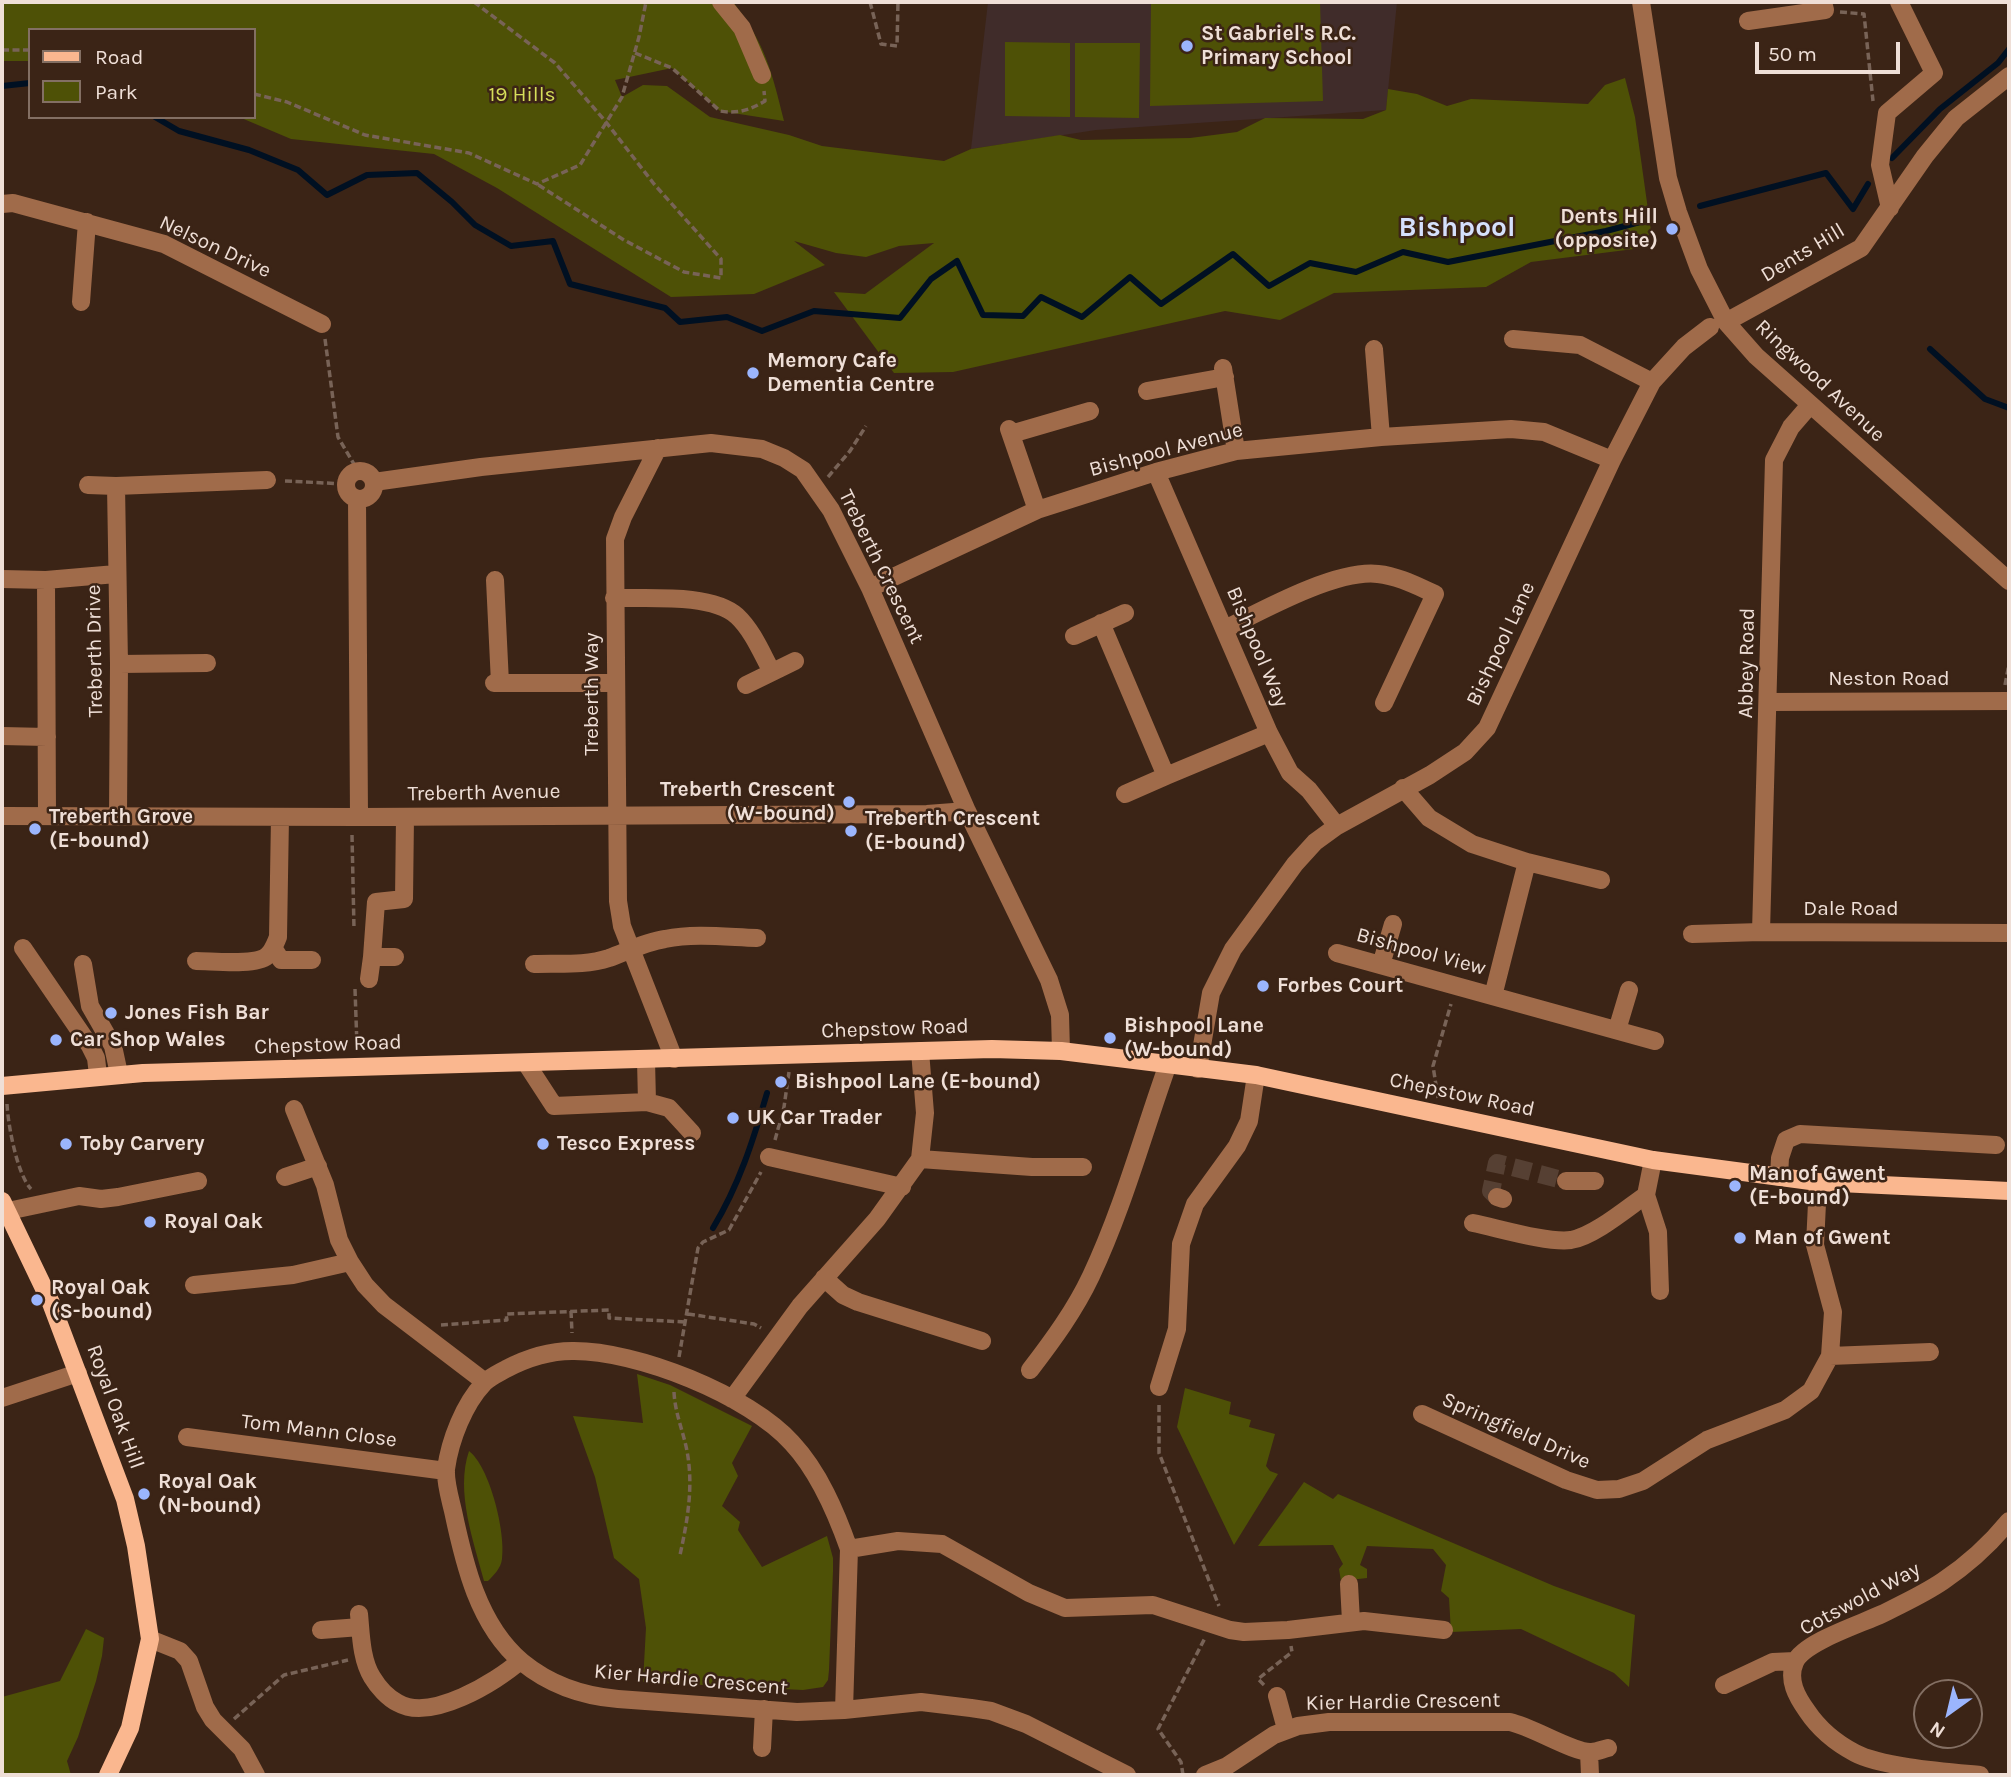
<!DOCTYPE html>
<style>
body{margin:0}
#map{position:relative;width:2011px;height:1777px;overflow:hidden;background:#3b2416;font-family:Karla,sans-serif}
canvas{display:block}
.frame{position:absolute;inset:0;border:4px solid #efdfd7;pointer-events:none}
.legend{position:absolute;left:28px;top:28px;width:228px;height:91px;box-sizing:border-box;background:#3b2416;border:2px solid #836f63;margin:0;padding:9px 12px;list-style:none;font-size:21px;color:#efdfd7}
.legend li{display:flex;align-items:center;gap:14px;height:35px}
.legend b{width:35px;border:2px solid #836f63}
.north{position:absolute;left:1913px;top:1679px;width:70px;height:70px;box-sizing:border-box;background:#3b2416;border:2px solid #836f63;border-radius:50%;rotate:214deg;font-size:19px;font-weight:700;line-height:28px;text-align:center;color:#efdfd7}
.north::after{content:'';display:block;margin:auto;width:24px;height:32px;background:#9bb5fd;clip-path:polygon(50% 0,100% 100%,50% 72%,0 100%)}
.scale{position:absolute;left:1755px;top:42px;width:145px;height:32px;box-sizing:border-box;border:4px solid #efdfd7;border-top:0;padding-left:9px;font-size:21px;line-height:24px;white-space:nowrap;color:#efdfd7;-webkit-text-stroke:5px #3b2416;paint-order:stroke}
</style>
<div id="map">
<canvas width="2011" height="1777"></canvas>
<div class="frame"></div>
<ul class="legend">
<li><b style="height:9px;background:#fab78f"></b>Road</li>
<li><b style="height:19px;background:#4e5106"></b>Park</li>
</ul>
<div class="north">N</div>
<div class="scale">50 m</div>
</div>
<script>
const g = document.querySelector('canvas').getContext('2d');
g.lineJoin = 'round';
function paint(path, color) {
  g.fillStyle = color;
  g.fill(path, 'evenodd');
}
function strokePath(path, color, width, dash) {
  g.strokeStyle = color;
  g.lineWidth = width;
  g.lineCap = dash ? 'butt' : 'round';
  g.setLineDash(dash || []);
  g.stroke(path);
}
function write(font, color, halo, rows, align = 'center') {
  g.font = font + ' Karla,sans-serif';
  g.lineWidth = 5;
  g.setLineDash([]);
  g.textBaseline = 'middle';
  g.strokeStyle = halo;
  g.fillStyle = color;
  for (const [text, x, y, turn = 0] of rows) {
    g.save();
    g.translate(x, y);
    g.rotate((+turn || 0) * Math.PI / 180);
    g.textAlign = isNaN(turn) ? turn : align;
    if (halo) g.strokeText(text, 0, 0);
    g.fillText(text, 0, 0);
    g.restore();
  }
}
paint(new Path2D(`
 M 988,2 L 1397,2 L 1386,110 L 1096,130 L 971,149 Z`), '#402c2a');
paint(new Path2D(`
 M 2,2 L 733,2 C 765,43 772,72 784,121 L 720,111 L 672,68 L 615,80 L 622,97 L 643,85 L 667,86 L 710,117 L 789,135 L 822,146 L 944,161 L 971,149 L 1060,135 L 1081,140 L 1190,138 L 1237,132 L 1265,118 L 1363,119 L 1386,110 L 1388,89 L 1417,94 L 1447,106 L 1471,99 L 1588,104 L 1605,85 L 1625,78 L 1635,117 L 1651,231 L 1642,248 L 1531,262 L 1486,287 L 1334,293 L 1280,320 L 1225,311 L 953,372 L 894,373 L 834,292 L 865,294 L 934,243 L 899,246 L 866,257 L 836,253 L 794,241 L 825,265 L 754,294 L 671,297 L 497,188 L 434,154 L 291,139 L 239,117 L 254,117 L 254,30 L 30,30 L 30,61 L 3,61 Z
 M 1151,2 L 1320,2 L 1323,101 L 1150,106 Z
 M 1005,42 L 1070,43 L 1070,117 L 1005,116 Z
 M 1075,43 L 1140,43 L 1139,118 L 1075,117 Z
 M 637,1374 L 670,1385 L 752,1426 L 732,1463 L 738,1476 L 722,1506 L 740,1522 L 738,1530 L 762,1567 L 827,1536 L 833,1558 L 833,1571 L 829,1670 L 828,1680 L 823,1687 L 803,1690 L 643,1682 L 646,1628 L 639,1579 L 614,1558 L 595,1477 L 573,1416 L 643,1423 Z
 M 1185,1388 L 1231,1402 L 1229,1414 L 1251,1420 L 1249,1427 L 1275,1434 L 1266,1466 L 1270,1471 L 1278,1474 L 1234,1545 L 1177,1427 Z
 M 469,1451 C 490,1467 506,1533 502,1559 C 501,1568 494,1575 488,1581 L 484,1581 C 474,1542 455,1492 469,1451 Z
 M 1304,1482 L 1333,1499 L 1338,1494 L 1554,1586 L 1635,1615 L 1629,1687 L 1614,1673 L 1521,1629 L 1451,1632 L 1449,1598 L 1441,1591 L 1446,1565 L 1433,1549 L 1367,1546 L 1360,1565 L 1367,1569 L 1367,1578 L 1341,1581 L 1339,1569 L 1343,1564 L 1333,1545 L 1258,1546 Z
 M 86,1629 L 104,1638 L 102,1656 L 96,1681 L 78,1737 L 67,1761 L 71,1775 L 2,1775 L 2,1697 L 60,1681 Z`), '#4e5106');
strokePath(new Path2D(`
 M 2,86 L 30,83
 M 155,117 L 179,131 L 249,150 L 298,170 L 327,195 L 367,175 L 417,173 L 452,202 L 475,225 L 511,246 L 553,241 L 570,284 L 665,308 L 680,322 L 727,317 L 762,331 L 814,311 L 900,318 L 931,279 L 957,261 L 983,315 L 1023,316 L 1041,297 L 1082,317 L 1130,277 L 1161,304 L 1233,254 L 1269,286 L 1310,263 L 1356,272 L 1403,252 L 1448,262 L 1606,231 L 1655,218
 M 1892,158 L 1940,109 L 1998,63 L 2009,49
 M 1700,206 L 1826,173 L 1853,209 L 1868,184
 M 1930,349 L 1985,399 L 2009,408
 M 713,1228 C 739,1185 753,1141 767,1093`), '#001022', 6);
strokePath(new Path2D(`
 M 1497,1197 L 1491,1191 L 1497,1163 L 1566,1181`), '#564033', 18, [18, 9]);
strokePath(new Path2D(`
 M 474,2 L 555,63 L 606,122 L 654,184 L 721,259 L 721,278 L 684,272 L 624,240 L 537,184
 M 870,2 L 881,44 L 897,46 L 898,2
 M 1840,12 L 1864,14 L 1873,101
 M 2,50 L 30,50
 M 635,53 L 672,68 L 720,111 C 738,114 750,110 765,101 L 764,91
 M 254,94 L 287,102 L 365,135 L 469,153 L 537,184 L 580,165 L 622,97 L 639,37 L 646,2
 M 325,339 L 338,437 L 358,471
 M 828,477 L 850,451 L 866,426
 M 285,481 L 346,484
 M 2005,685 L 2009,664
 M 352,835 L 354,929
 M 355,989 L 357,1046
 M 1438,1098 L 1433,1066 L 1451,1004
 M 7,1104 C 8,1125 17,1174 31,1189
 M 775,1140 L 784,1107 L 789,1072
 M 571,1311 L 572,1333
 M 688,1314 L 754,1324 L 761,1328
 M 441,1325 L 507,1320 L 506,1314 L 609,1310 L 609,1318 L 686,1322
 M 679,1357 L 698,1248 L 703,1242 L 729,1230 L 761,1172
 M 674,1392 C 675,1415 685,1435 688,1457 C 693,1490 687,1523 680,1555
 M 1159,1405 L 1159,1453 L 1219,1606
 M 1264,1685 L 1258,1679 L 1292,1652 L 1291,1646
 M 234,1719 L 284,1675 L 348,1660
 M 1183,1775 L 1181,1762 L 1158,1729 L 1205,1638`), '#786357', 3.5, [7, 3.5]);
strokePath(new Path2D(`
 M 721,2 L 742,28 L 762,75
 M 1641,2 L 1668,178 L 1678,212 L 1699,269 L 1726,322 L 1756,356 L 2009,581
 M 1748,21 L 1825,10 L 1823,2
 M 2,204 L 13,203 L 164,244 L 322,324
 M 1890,208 L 1880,165 L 1887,113 L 1934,73 L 1899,2
 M 81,302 L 87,222
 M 1726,322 L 1861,248 L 1925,156 L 1956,118 L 2009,76
 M 1513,339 L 1580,345 L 1652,382
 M 1374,349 L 1381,437
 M 1223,368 L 1236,451
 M 1147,391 L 1225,377
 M 1009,429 L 1037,510
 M 1011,434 L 1090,411
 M 658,448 L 623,517 L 615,539 L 618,901 L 622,926 L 674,1059
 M346 485a14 14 0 1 1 28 0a14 14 0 1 1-28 0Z
 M 1156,472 L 1269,733 L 1290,773 L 1309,790 L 1337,826
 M 374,482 L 481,467 L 711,443 L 762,449 L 784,458 L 803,470 L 831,510 L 870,588 L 967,811 L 1049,980 L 1060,1015 L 1061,1051
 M 88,485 L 116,486 L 267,480
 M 116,486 L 119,664 L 118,816
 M 357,499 L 359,817
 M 2,579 L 46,580 L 116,574
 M 46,580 L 47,815
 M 495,580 L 500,683
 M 870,588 L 1037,510 L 1156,472 L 1236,451 L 1381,437 L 1511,429 L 1544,432 L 1612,460
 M 614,598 C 648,599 711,593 737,616 C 753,631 762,654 772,672
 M 1101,623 L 1166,776 L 1269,733
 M 1225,629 C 1263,610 1337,569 1378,574 C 1398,576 1417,586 1435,594 L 1384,703
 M 1074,636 L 1125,613
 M 119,664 L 207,663
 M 494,683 L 614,683
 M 746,685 L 795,661
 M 1769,702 L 2009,701
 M 2,736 L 47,737
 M 1403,788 L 1429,818 L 1472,844 L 1527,862 L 1601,880
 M 1125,794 L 1166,776
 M 2,816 L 359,817 L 927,814 L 967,811
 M 1761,932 L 1774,460 L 1791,427 L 1810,405
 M 1692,934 L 1761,932 L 2009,933
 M 23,948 L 90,1046 L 96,1058 L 98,1075
 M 274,949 L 281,960 L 312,960
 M 1337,953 L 1655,1041
 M 372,957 L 376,902 L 404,899 L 405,817
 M 196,961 C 213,961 255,966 267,956 C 273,951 275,944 278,937 L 280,817
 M 83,964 L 90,1006 L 113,1046 L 119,1074
 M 534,964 C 558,963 585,966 609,958 C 628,951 645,942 665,939 C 695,933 726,937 757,938
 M 1381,965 L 1393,924
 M 369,979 L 372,957 L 395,957
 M 1493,996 L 1527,862
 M 1617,1030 L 1629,990
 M 526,1063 L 554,1106 L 647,1102 L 646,1060
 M 1198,1069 L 1211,993 L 1233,949 L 1295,864 L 1315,842 L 1337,826 L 1430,775 L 1465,752 L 1487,728 L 1612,460 L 1652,382 L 1684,347 L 1710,327
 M 647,1102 L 669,1108 L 692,1133
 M 294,1109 L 325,1185 L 339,1240 L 350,1262
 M 769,1157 L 902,1187
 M 920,1159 L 1032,1167 L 1083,1167
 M 285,1177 L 318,1166
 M 1779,1177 L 1780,1158 L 1786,1140 L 1800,1134 L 1996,1145
 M 1566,1181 L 1595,1181
 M 1646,1195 L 1658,1232 L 1660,1291
 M 1497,1197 L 1503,1199
 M 8,1211 L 79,1196 L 101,1199 L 118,1197 L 198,1181
 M 1473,1223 C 1498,1228 1547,1243 1571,1240 C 1594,1236 1626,1209 1646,1195 L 1653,1160
 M 824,1278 L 843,1295 L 858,1302 L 982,1341
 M 194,1285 L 293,1275 L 350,1262 L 365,1285 L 384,1305 L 485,1382
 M 1830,1356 L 1930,1352
 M 1030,1370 C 1053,1340 1075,1310 1091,1276 C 1123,1208 1143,1134 1168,1064
 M 1159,1387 L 1177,1329 L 1181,1244 L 1195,1204 L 1237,1146 L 1249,1121 L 1256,1075
 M 2,1398 L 78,1373
 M 732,1399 L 800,1306 L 877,1219 L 920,1159 L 925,1113 L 920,1051
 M 1422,1414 L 1566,1480 L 1597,1490 L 1619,1489 L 1643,1481 L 1707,1440 L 1785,1410 L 1811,1391 L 1830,1356 L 1833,1312 L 1815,1245 L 1818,1182
 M 187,1437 L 446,1471
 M 849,1549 L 898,1541 L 942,1544 L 1029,1593 L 1065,1608 L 1153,1605 L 1230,1630 L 1244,1632 L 1288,1630 L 1364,1621 L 1444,1630
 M 1349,1584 L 1351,1621
 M 359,1614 C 361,1634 361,1659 372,1677 C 378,1687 388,1698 398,1703 C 431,1722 496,1682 520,1661
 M 321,1630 L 360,1627
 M 150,1639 L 180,1651 L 189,1661 L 205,1707 L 213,1720 L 242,1749 L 256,1775
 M 1724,1685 L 1773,1662 L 1795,1661
 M 1277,1696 L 1286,1729
 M 844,1710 L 849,1549 C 836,1512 819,1472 792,1443 C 749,1395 636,1350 572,1351 C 549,1351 527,1358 506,1369 C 499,1373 490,1377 484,1383 C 464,1404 450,1440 446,1469 C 445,1482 450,1498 453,1511 C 464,1563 478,1625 522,1662 C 550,1685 582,1696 618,1699 L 797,1712 L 844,1710 L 921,1702 L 971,1708 L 991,1711 L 1026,1724 L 1127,1775
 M 762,1748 L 764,1709
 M 1589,1752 L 1590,1775
 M 1205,1775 L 1227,1766 L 1274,1735 L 1298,1726 L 1329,1722 L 1510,1722 C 1533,1727 1574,1753 1591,1752 C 1597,1752 1603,1749 1608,1748
 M 1980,1775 C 1949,1772 1881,1767 1855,1753 C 1836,1743 1819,1729 1807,1711 C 1797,1697 1787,1680 1795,1662 C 1804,1642 1861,1624 1882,1614 C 1902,1604 1924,1594 1943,1581 C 1967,1565 1991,1543 2009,1521`), '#a06b4a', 18);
strokePath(new Path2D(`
 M 2,1086 L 143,1073 L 992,1049 L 1061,1051 L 1256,1075 L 1653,1160 L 1818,1182 L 2009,1191
 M 2,1201 L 51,1303 L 125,1499 L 136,1546 L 150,1639 L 130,1728 L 108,1775`), '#fab78f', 18);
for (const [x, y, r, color] of [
 [1187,46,7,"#9bb5fd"],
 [1672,229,7,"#9bb5fd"],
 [753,373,7,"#9bb5fd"],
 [849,802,7,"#9bb5fd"],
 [35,829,7,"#9bb5fd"],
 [851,831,7,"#9bb5fd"],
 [1263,986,7,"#9bb5fd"],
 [111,1013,7,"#9bb5fd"],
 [1110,1038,7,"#9bb5fd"],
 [56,1040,7,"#9bb5fd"],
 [781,1082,7,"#9bb5fd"],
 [733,1118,7,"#9bb5fd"],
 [66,1144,7,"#9bb5fd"],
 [543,1144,7,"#9bb5fd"],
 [1735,1186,7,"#9bb5fd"],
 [150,1222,7,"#9bb5fd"],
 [1740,1238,7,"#9bb5fd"],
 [37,1300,7,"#9bb5fd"],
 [144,1494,7,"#9bb5fd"]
]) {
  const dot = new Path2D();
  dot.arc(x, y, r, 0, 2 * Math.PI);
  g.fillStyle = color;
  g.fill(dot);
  strokePath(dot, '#3b2416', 2.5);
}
write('bold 21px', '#efdfd7', '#3b2416', [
 ["St Gabriel's R.C.",1201,34],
 ["Primary School",1201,58],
 ["Dents Hill",1658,217,"right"],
 ["(opposite)",1658,241,"right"],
 ["Memory Cafe",767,361],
 ["Dementia Centre",767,385],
 ["Treberth Crescent",835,790,"right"],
 ["(W-bound)",835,814,"right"],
 ["Treberth Grove",49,817],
 ["(E-bound)",49,841],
 ["Treberth Crescent",865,819],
 ["(E-bound)",865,843],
 ["Forbes Court",1277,986],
 ["Jones Fish Bar",125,1013],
 ["Bishpool Lane",1124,1026],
 ["(W-bound)",1124,1050],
 ["Car Shop Wales",70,1040],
 ["Bishpool Lane (E-bound)",795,1082],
 ["UK Car Trader",747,1118],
 ["Toby Carvery",80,1144],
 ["Tesco Express",557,1144],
 ["Man of Gwent",1749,1174],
 ["(E-bound)",1749,1198],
 ["Royal Oak",164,1222],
 ["Man of Gwent",1754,1238],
 ["Royal Oak",51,1288],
 ["(S-bound)",51,1312],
 ["Royal Oak",158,1482],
 ["(N-bound)",158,1506]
], 'left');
write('21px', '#d6de5a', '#3b2416', [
 ["19 Hills",522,95]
]);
write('21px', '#efdfd7', '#3b2416', [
 ["Nelson Drive",215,247,25],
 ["Dents Hill",1803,253,-31],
 ["Ringwood Avenue",1820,381,43],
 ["Bishpool Avenue",1166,450,-15],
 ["Treberth Crescent",881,567,64],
 ["Bishpool Lane",1501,644,-65],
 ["Bishpool Way",1257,647,67],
 ["Treberth Drive",95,651,-91],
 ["Abbey Road",1747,663,-89],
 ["Neston Road",1889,679],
 ["Treberth Way",592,694,-90],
 ["Treberth Avenue",484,793,-1],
 ["Dale Road",1851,909],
 ["Bishpool View",1421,952,15],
 ["Chepstow Road",895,1029,-2],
 ["Chepstow Road",328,1045,-2],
 ["Chepstow Road",1462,1095,12],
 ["Royal Oak Hill",115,1407,70],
 ["Tom Mann Close",319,1431,7],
 ["Springfield Drive",1516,1431,24],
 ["Cotswold Way",1860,1599,-28],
 ["Kier Hardie Crescent",691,1680,5],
 ["Kier Hardie Crescent",1403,1702,-1]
]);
write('bold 28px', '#d5e0fc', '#3b2416', [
 ["Bishpool",1457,228]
]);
</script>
